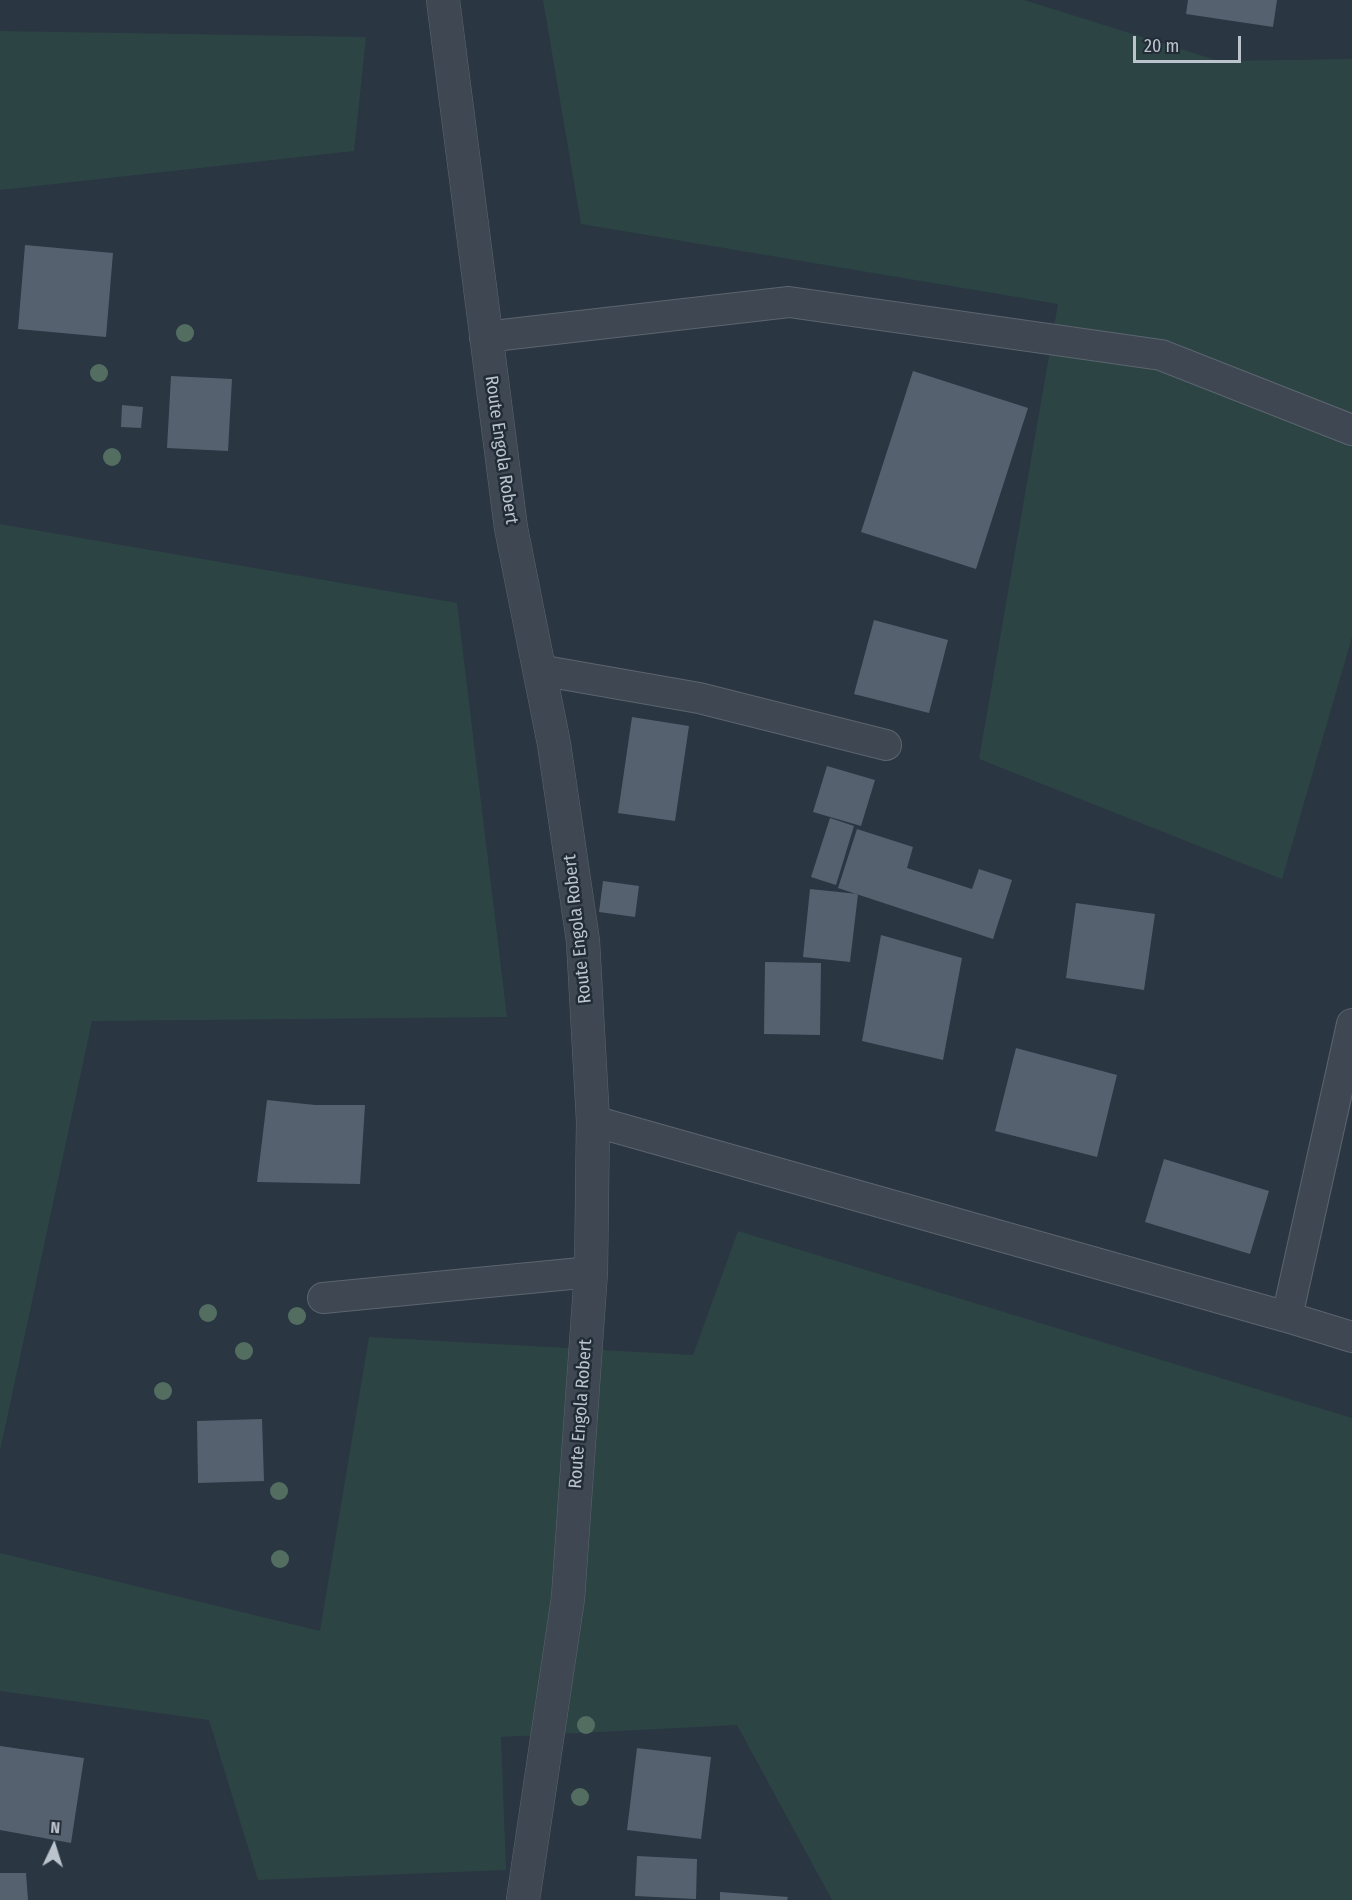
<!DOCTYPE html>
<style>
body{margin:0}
#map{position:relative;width:1352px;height:1900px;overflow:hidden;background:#2a3642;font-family:"Fira Sans Condensed",sans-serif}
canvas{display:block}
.north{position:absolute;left:24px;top:1816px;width:60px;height:60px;-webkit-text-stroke:4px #222c37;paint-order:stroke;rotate:4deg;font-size:16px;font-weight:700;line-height:24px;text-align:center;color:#bbc3cc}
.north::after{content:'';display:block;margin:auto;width:21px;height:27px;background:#bbc3cc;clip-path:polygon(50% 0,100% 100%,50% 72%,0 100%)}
.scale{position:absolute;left:1133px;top:36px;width:108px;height:27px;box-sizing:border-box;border:3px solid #bbc3cc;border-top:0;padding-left:8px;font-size:18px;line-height:21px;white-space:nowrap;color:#bbc3cc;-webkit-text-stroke:4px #222c37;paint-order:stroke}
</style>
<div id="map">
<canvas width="1352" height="1900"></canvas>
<div class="north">N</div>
<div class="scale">20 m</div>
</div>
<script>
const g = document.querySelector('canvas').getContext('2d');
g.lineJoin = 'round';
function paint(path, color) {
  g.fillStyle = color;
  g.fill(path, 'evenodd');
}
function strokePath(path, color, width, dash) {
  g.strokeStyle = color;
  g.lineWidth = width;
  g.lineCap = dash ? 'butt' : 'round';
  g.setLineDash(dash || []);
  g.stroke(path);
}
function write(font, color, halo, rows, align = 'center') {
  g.font = font + ' "Fira Sans Condensed",sans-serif';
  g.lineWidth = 5;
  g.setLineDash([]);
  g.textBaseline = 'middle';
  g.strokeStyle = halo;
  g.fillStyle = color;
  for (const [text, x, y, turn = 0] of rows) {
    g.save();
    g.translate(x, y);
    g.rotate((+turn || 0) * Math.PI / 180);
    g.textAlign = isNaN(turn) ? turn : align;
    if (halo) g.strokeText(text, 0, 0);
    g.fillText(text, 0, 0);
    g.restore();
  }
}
paint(new Path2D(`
 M 543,0 L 1024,0 L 1219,61 L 1352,59 L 1352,637 L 1282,879 L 979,759 L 1058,304 L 581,224 Z
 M 0,31 L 366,37 L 354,151 L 0,190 Z
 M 0,524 L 457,603 L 507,1017 L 92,1021 L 0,1451 Z
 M 738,1231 L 1352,1418 L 1352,1900 L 832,1900 L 737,1725 L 501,1737 L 506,1870 L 258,1880 L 209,1720 L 0,1691 L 0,1553 L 320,1631 L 369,1337 L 693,1355 Z`), '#2d4444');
paint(new Path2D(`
 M 1188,0 L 1277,0 L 1273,27 L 1186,14 Z
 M 25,245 L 113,253 L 106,337 L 18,329 Z
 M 913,371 L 1028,408 L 976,569 L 861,532 Z
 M 171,376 L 232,379 L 228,451 L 167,448 Z
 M 122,405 L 143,407 L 141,428 L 121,427 Z
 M 874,620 L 948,640 L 929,713 L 854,694 Z
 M 632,717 L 689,726 L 675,821 L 618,813 Z
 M 827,766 L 875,780 L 861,826 L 813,812 Z
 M 830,818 L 854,826 L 836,885 L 811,877 Z
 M 857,829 L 913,847 L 907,868 L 972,889 L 979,869 L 1012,880 L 993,939 L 838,888 Z
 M 603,881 L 639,886 L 635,917 L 599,912 Z
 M 810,889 L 858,894 L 850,962 L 803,957 Z
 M 1076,903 L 1155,914 L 1144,990 L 1066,978 Z
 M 881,935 L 962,958 L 943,1060 L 862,1041 Z
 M 765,962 L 821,963 L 820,1035 L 764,1034 Z
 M 1016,1048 L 1117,1075 L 1097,1157 L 995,1131 Z
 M 267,1100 L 315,1105 L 365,1105 L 360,1184 L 257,1182 Z
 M 1164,1159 L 1269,1191 L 1250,1254 L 1145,1222 Z
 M 262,1419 L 264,1481 L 198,1483 L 197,1421 Z
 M 0,1746 L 84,1758 L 71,1843 L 0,1830 Z
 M 637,1748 L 711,1757 L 701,1839 L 627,1830 Z
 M 637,1856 L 697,1859 L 696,1899 L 635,1896 Z
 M 0,1873 L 26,1873 L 28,1900 L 0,1900 Z
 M 720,1892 L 788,1897 L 787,1900 L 720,1900 Z`), '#55616f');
const minor = new Path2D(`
 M 485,337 L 789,302 L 1161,355 L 1352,430
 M 539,670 L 699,698 L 886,745
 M 593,1121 L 1287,1317 L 1352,1337
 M 323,1298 L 591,1272
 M 1287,1317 L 1352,1024`);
const tertiary = new Path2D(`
 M 443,0 L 511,528 L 554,744 L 583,941 L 593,1121 L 591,1272 L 568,1598 L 523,1900`);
strokePath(minor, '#5c656f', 32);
strokePath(tertiary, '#5c656f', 34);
strokePath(minor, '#3e4752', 30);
strokePath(tertiary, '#3e4752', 33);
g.fillStyle = '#536e61';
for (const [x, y] of [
 [185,333],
 [99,373],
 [112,457],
 [208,1313],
 [297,1316],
 [244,1351],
 [163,1391],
 [279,1491],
 [280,1559],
 [586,1725],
 [580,1797]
]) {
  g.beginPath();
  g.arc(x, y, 9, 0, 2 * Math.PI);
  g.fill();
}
write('18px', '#bbc3cc', '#222c37', [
 ["Route Engola Robert",501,450,82],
 ["Route Engola Robert",578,929,-96],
 ["Route Engola Robert",581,1414,-86]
]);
</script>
